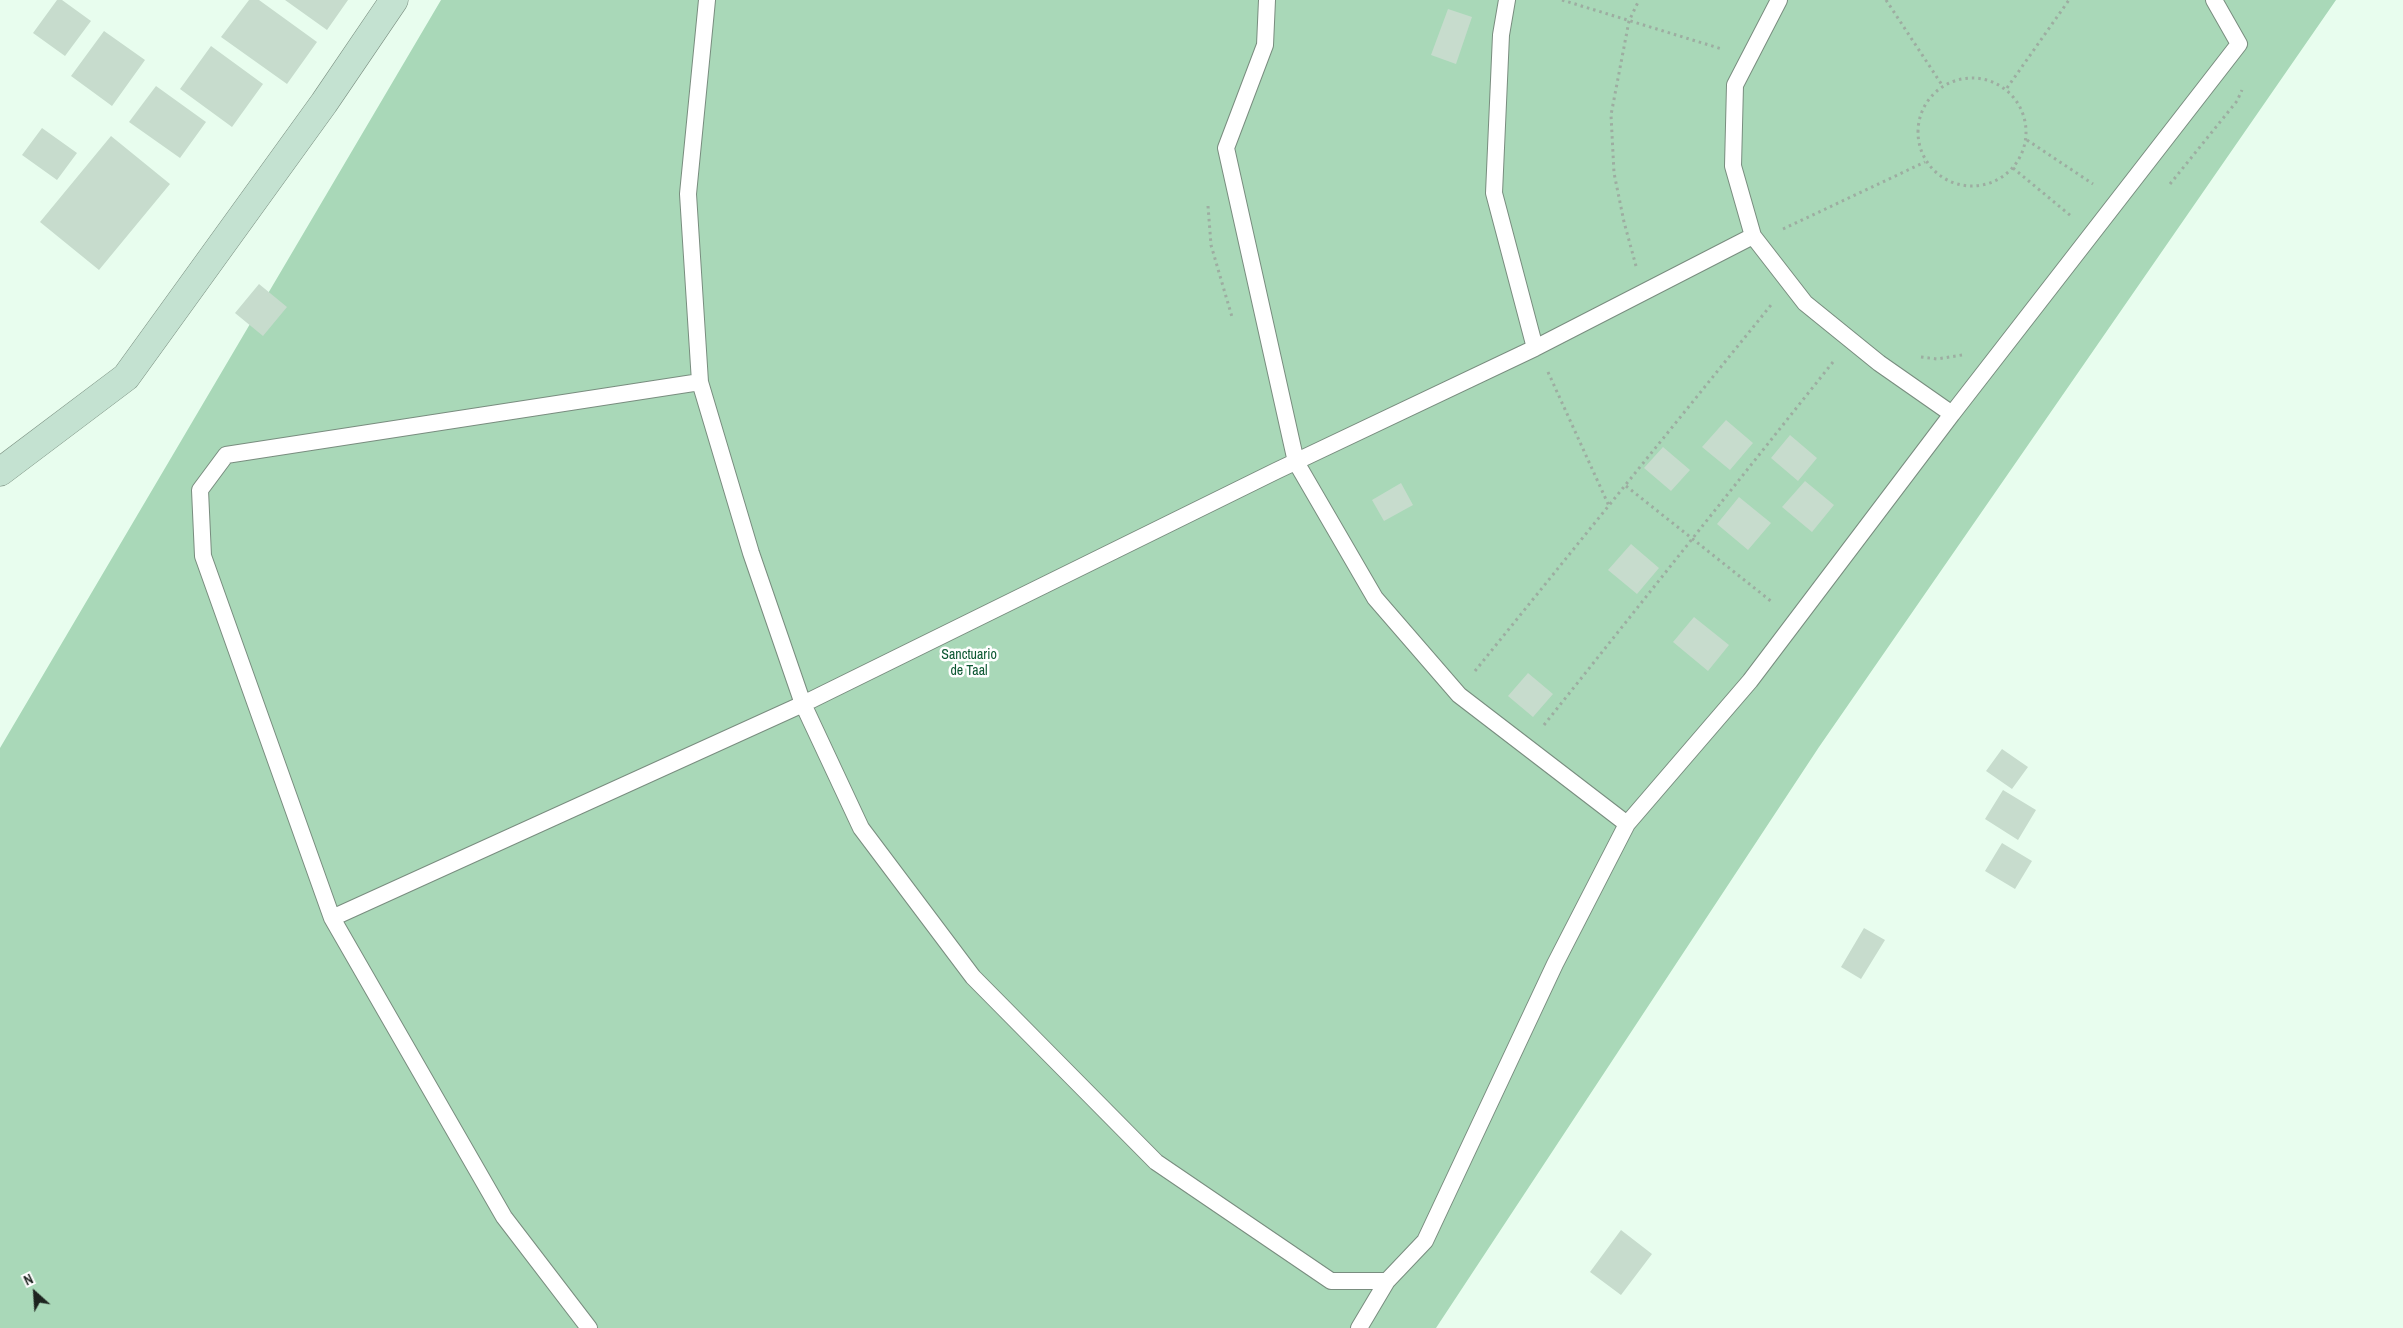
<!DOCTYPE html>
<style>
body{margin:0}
#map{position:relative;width:2403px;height:1328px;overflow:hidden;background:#e8fdee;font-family:"Archivo Narrow",sans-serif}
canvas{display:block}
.north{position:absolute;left:10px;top:1268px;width:50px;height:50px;-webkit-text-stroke:4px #fff;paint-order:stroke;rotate:334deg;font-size:14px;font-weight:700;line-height:20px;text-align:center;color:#1d241f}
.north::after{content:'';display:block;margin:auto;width:18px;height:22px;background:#1d241f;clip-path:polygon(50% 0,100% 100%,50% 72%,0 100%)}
</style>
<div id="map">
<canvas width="2403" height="1328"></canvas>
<div class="north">N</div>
</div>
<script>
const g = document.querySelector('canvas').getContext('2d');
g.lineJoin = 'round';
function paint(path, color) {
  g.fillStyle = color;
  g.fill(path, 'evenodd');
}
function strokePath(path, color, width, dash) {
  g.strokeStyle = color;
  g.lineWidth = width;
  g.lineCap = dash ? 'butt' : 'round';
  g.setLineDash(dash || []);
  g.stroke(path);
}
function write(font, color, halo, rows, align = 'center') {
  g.font = font + ' "Archivo Narrow",sans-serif';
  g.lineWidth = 5;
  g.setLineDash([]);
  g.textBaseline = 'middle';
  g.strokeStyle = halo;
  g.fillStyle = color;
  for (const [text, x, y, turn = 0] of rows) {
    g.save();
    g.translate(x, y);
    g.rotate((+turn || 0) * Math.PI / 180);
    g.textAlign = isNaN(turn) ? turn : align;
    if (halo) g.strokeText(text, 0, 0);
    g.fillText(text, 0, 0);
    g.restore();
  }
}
paint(new Path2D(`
 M 441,0 L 2336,0 L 1819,747 L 1436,1328 L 0,1328 L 0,748 Z`), '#a9d8b8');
paint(new Path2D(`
 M 57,0 L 62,0 L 91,21 L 65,56 L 33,33 Z
 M 249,0 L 259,0 L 317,42 L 287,84 L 221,37 Z
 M 285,0 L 348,0 L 327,30 Z
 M 1448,9 L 1472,17 L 1456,64 L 1431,55 Z
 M 104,31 L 145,60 L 112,106 L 71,76 Z
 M 211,46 L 263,84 L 232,127 L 180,89 Z
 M 156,86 L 206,122 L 180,158 L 129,122 Z
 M 42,128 L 77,153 L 57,180 L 22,155 Z
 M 111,136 L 170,184 L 99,270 L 40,222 Z
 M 259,284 L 287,307 L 263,336 L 235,313 Z
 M 1726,420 L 1753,443 L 1730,470 L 1702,447 Z
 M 1790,435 L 1817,458 L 1798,481 L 1771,458 Z
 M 1663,447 L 1690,470 L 1671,491 L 1644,468 Z
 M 1805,481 L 1834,505 L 1812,532 L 1782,507 Z
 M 1401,483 L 1413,505 L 1384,521 L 1372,500 Z
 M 1739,497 L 1771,523 L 1748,550 L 1717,524 Z
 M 1631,544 L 1659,568 L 1637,594 L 1608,570 Z
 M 1694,617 L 1729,645 L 1708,671 L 1673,642 Z
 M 1528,673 L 1553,694 L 1533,717 L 1508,696 Z
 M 2002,749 L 2028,767 L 2012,789 L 1986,771 Z
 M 2003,790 L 2036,810 L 2018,840 L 1985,819 Z
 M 2002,843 L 2032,861 L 2015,889 L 1985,871 Z
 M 1864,928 L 1885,940 L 1861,979 L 1841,967 Z
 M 1621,1230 L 1652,1254 L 1621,1295 L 1590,1272 Z`), '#c7dccd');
const lane = new Path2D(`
 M 707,0 L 688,194 L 700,382 L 751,553 L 803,704 L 861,828 L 973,977 L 1156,1162 L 1331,1281 L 1387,1281 L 1425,1241 L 1555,964 L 1627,824
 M 1267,0 L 1265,45 L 1226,148 L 1296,462 L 1375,598 L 1459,695 L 1627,824 L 1750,681 L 1952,414
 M 1507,0 L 1501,35 L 1494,193 L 1535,348
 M 1779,0 L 1735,85 L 1733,166 L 1753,236 L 1805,303 L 1879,363 L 1952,414 L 2239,44 L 2214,0
 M 332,918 L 803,704 L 1276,471 L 1535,348 L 1753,236
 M 589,1328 L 504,1217 L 332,918 L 203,556 L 200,490 L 226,455 L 700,382
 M 1359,1328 L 1387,1281`);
const secondary = new Path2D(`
 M 0,472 L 126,377 L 324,103 L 394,0`);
strokePath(lane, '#798d7f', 18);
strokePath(secondary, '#798d7f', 29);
strokePath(new Path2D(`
 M 1562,0 L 1722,49
 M 1886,0 L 1942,85
 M1918 132a54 54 0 1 1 108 0a54 54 0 1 1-108 0Z
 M 2007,88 L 2069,0
 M 2027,140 L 2093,184
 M 2013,168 L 2071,216
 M 2170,184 L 2237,101 L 2242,90
 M 1208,206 L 1211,245 L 1232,317
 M 1783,229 L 1925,162
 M 1636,266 L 1624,222 L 1614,173 L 1611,115 L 1629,21 L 1639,0
 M 1921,357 L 1937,359 L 1962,355
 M 1548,372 L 1609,506
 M 1626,486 L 1772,602
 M 1475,671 L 1771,305
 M 1544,725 L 1833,362`), '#9dada1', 3, [2.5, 4]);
strokePath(lane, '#fff', 16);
strokePath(secondary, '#c4e2d1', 28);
write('14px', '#0c5732', '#fff', [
 ["Sanctuario",969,655],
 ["de Taal",969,671]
]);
</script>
